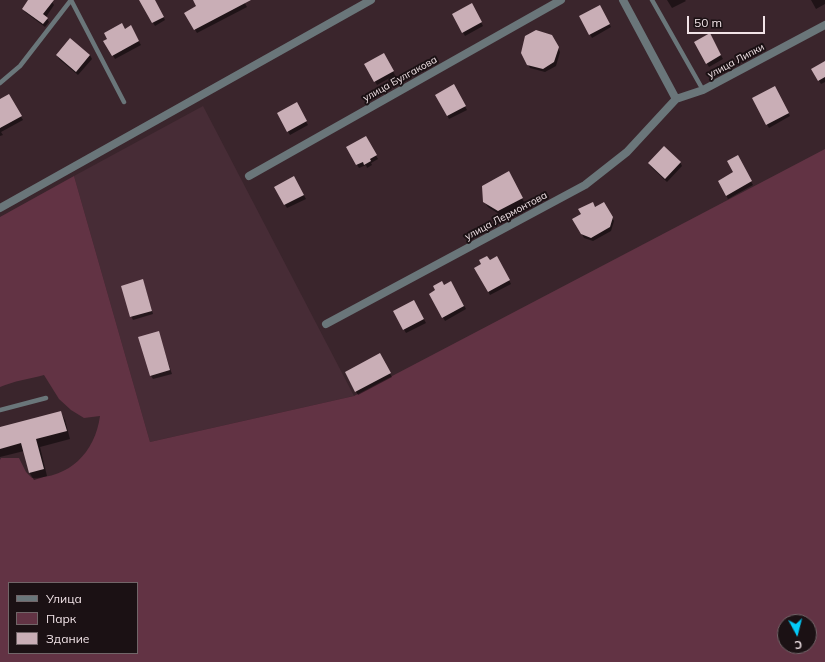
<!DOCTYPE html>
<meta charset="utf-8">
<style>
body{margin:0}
#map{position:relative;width:825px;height:662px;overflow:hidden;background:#3a252c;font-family:Mulish,sans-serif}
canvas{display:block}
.legend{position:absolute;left:8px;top:582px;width:130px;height:72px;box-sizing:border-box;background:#1b1114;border:1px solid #716568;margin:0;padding:5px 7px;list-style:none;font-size:12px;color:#f1e3e7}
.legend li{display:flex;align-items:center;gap:8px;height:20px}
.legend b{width:20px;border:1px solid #716568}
.north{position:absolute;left:777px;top:614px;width:40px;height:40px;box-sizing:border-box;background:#1b1114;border:1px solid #716568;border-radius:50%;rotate:173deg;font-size:11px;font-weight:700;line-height:16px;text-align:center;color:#f1e3e7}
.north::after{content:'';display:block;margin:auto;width:14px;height:18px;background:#04cbf9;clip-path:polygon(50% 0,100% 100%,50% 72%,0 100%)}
.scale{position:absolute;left:687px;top:16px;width:78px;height:18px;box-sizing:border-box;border:2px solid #f1e3e7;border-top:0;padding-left:5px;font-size:12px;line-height:14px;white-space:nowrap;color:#f1e3e7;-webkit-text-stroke:3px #1b1114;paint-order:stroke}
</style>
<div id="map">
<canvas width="825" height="662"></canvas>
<ul class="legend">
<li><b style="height:5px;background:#6a767a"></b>Улица</li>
<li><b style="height:11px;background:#623344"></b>Парк</li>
<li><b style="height:11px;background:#c9aeb6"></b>Здание</li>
</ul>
<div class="north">С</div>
<div class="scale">50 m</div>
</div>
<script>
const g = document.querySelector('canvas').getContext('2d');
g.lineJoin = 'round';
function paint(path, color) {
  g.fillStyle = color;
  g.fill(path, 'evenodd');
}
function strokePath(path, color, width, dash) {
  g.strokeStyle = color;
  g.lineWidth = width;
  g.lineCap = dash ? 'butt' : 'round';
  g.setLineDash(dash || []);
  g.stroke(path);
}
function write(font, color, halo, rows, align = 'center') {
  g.font = font + ' Mulish,sans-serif';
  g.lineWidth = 4;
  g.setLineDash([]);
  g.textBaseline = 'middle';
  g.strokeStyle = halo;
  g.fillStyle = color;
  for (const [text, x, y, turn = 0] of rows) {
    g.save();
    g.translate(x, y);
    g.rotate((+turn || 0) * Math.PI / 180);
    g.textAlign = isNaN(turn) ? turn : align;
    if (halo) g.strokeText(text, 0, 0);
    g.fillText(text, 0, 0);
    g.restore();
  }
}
paint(new Path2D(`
 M 203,106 L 354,396 L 150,442 L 74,176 Z`), '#472c36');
paint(new Path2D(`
 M 825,149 L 825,662 L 0,662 L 0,460 L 1,458 L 19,458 L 26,472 L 32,478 C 69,478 95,453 100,416 L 84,418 L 71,410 L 59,399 L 44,375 C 29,379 14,381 0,387 L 0,217 L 74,176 L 150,442 L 354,396 ZM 9,583 L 137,583 L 137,653 L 9,653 ZM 785,622 L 809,622 L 809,646 L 785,646 Z`), '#623344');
paint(new Path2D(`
 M 29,0 L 50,0 L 52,2 L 54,5 L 46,17 L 49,22 L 45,27 L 25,12 L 23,9 Z
 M 145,0 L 154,0 L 165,20 L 155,26 L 141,2 Z
 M 195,0 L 243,0 L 247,7 L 197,33 L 185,13 L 197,6 Z
 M 667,0 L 685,0 L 686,1 L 672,8 Z
 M 811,0 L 825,0 L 825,4 L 816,9 Z
 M 472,5 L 483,26 L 465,36 L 453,14 Z
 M 599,6 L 611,27 L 592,38 L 580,16 Z
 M 130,27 L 141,45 L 115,59 L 105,41 Z
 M 709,34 L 723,59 L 709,67 L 695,42 Z
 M 552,36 L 560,52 L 556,66 L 545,72 L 530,68 L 522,53 Z
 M 384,54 L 395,75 L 377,85 L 366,64 Z
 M 57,55 L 90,55 L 92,59 L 78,75 L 59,59 Z
 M 825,62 L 825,82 L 821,84 L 812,69 Z
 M 454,86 L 467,110 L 449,119 L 436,95 Z
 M 774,87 L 790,116 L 769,128 L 753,98 Z
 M 9,96 L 23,120 L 1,132 L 3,135 L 0,136 L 0,101 Z
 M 296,104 L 308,125 L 290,135 L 278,114 Z
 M 366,138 L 378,159 L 371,163 L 372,165 L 367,168 L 366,165 L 359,168 L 348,148 Z
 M 737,156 L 753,185 L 728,199 L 719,181 L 735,173 Z
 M 680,162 L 682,166 L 667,182 L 651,167 L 649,164 Z
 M 294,178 L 306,199 L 287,208 L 275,188 Z
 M 512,178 L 525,204 L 502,216 L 488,207 L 484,201 Z
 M 604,203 L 614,221 L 611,231 L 593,241 L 584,238 L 574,219 Z
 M 497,257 L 511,284 L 490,295 L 476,268 Z
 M 451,283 L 466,309 L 445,321 L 430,294 Z
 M 144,284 L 153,314 L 133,320 L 131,316 Z
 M 414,301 L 426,323 L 406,333 L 394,312 Z
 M 158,332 L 172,374 L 153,379 L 151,376 Z
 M 380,355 L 392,377 L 358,395 L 346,373 Z
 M 61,413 L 65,420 L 70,439 L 40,447 L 47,476 L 34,480 L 29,472 L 24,451 L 0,457 L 0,428 Z`), '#0007');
paint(new Path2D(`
 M 28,0 L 54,0 L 43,14 L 48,18 L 43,24 L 22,9 Z
 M 139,0 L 155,0 L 164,17 L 152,23 Z
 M 193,0 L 251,0 L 194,30 L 184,13 L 196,6 Z
 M 472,3 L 482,22 L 462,33 L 452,14 Z
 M 600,5 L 610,24 L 589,35 L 579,16 Z
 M 122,23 L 125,29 L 131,25 L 139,41 L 112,56 L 103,41 L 107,39 L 104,33 Z
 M 536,30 L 552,35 L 559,47 L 554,62 L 543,69 L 527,65 L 521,53 L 525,36 Z
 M 710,33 L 721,55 L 706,64 L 694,42 Z
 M 70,38 L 90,55 L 76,72 L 56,55 Z
 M 384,53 L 394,71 L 374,82 L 364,64 Z
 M 825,61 L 825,77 L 818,81 L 811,69 Z
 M 454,84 L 466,106 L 447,116 L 435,95 Z
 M 775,86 L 789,113 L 766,125 L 752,98 Z
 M 9,94 L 22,116 L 0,128 L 0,99 Z
 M 297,102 L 307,121 L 287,132 L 277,113 Z
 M 366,136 L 377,155 L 370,159 L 371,161 L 364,165 L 363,162 L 356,165 L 346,147 Z
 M 664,146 L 681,162 L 665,179 L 648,163 Z
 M 738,155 L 752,181 L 726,196 L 718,181 L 733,172 L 727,161 Z
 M 509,171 L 523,198 L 498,211 L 483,202 L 482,186 Z
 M 294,176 L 304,195 L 284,205 L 274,187 Z
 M 593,202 L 595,207 L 604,202 L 613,217 L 610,227 L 591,238 L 581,234 L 572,219 L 581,214 L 578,209 Z
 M 487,256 L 490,260 L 497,256 L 510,280 L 488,292 L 474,268 L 481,264 L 479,260 Z
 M 143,279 L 152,311 L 130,317 L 121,286 Z
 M 442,281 L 444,285 L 451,281 L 464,306 L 442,318 L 429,294 L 435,290 L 433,286 Z
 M 414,300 L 424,319 L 403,330 L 393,311 Z
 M 159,331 L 170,370 L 150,376 L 138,337 Z
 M 380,353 L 391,373 L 355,392 L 345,372 Z
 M 61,411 L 67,431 L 36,439 L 44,469 L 29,473 L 21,443 L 0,449 L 0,427 Z`), '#c9aeb6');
strokePath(new Path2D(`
 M 652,0 L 703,90
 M 0,83 L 20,66 L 71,0 L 124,102
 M 0,410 L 46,398`), '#6a767a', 4.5);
strokePath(new Path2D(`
 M 623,0 L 676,99
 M 249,176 L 561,0
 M 0,208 L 371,0
 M 326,324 L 585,185 L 627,152 L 676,99 L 703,90 L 825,25`), '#6a767a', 8);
write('10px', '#f1e3e7', '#1b1114', [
 ["улица Липки",736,61,-28],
 ["улица Булгакова",400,79,-29],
 ["улица Лермонтова",506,216,-28]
]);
</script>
